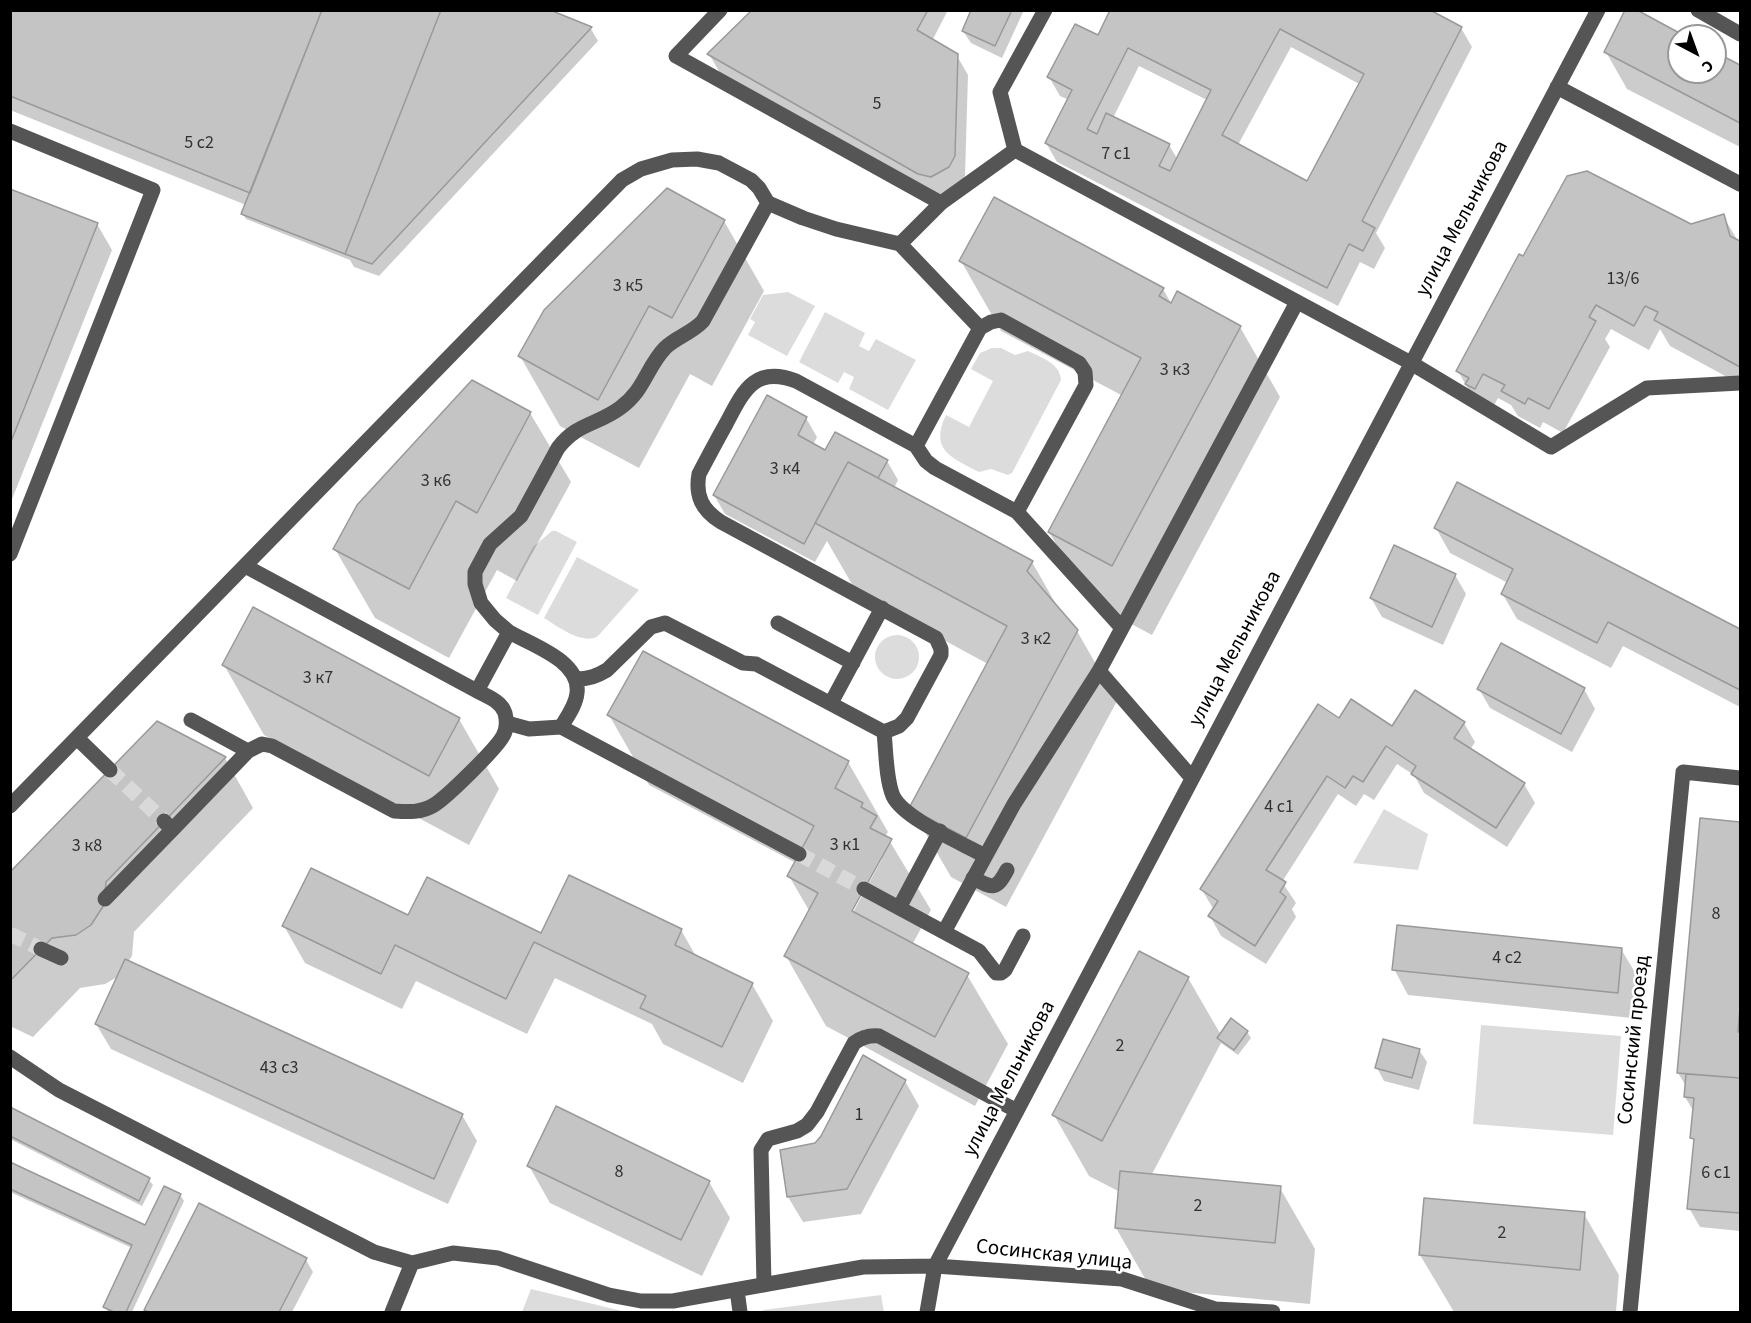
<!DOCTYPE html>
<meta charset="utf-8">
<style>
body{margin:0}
#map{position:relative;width:1751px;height:1323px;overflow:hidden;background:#fff;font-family:"Source Sans 3",sans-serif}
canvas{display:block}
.frame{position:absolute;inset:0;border:12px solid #000;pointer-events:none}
.north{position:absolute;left:1667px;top:24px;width:60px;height:60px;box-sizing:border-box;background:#fff;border:2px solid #999;border-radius:50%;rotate:139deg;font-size:16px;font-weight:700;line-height:24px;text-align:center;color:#000}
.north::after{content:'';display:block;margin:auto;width:21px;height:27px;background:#000;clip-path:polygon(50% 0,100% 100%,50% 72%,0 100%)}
</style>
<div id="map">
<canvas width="1751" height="1323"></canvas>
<div class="frame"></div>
<div class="north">С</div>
</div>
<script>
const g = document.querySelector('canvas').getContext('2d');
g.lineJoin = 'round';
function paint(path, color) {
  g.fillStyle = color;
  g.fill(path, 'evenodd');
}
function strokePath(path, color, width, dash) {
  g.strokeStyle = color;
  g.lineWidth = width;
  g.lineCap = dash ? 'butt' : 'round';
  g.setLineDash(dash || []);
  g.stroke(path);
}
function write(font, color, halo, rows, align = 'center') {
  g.font = font + ' "Source Sans 3",sans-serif';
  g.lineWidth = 5;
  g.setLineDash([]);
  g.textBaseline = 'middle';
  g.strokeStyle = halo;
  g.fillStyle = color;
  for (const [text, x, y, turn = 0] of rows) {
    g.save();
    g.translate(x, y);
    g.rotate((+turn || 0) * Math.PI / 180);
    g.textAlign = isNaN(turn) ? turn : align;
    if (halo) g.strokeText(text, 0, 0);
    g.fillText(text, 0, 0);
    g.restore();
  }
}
paint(new Path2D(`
 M 788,292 L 815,306 L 787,356 L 748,335 L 755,322 L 750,319 L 763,295 Z
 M 825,312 L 865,333 L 859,346 L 869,351 L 876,339 L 916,360 L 888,410 L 849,389 L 854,377 L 844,372 L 838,383 L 799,362 Z
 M 992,348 L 1001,348 L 1015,355 L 1028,351 C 1042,358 1060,363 1061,380 L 1012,473 L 1008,475 L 991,469 L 979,472 C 952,458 929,450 946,415 L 969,427 L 993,381 L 971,369 L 980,353 Z
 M 552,531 L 556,531 L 577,542 L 538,615 L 506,598 L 533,547 Z
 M 577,557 L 639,590 L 598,636 C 584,646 557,626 544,618 Z
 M875 657a22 22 0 1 1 44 0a22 22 0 1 1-44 0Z
 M 1384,809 L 1428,834 L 1418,870 L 1353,863 Z
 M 1481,1025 L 1621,1036 L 1613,1135 L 1473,1124 Z
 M 531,1289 L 626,1312 L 522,1312 Z
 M 881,1295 L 884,1312 L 761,1312 L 763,1310 Z`), '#dcdcdc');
paint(new Path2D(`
 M 10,10 L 546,10 L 591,29 L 598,41 L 379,276 L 354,267 L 350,260 L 246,219 L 243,214 L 246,205 L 10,110 Z
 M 754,10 L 948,10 L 932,41 L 957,56 L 968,75 L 965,176 L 959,186 L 943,196 L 720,73 L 709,54 Z
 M 973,10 L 1024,10 L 1002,58 L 971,43 L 963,31 Z
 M 1112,10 L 1461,28 L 1472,47 L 1376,233 L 1385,248 L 1374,269 L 1360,262 L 1338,306 L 1057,162 L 1046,143 L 1069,100 L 1060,96 L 1049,77 L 1098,37 ZM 1291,47 L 1361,85 L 1307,183 L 1238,145 ZM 1139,66 L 1207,100 L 1178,160 L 1169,145 L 1113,118 Z
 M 1626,10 L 1682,36 L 1679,36 L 1679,72 L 1715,72 L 1715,53 L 1740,67 L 1740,147 L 1627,89 L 1606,52 Z
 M 10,190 L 97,224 L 112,250 L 10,504 Z
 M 1723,216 L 1738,241 L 1740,243 L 1740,384 L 1670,346 L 1660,329 L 1649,350 L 1611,329 L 1605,339 L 1610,347 L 1563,433 L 1543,422 L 1540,428 L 1518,416 L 1511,405 L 1498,398 L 1490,413 L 1472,396 L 1458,371 L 1524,258 L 1690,226 Z
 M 724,221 L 764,291 L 712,386 L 690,374 L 639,468 L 560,426 L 520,356 Z
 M 961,261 L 1163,289 L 1172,305 L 1240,327 L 1280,397 L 1152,635 L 1090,602 L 1049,532 L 1123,396 L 1001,331 Z
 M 530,413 L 571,482 L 517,581 L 497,570 L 449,658 L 375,618 L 335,549 Z
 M 806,418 L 817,437 L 813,445 L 826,452 L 887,461 L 898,480 L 894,488 L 1032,562 L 1061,613 L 1077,631 L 1117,701 L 1006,907 L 951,877 L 911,808 L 988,664 L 857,593 L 827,541 L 815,562 L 725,514 L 714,495 Z
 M 1458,484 L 1740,631 L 1740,707 L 1623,646 L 1611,668 L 1517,619 L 1502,593 L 1508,583 L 1450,553 L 1436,528 Z
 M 1455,575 L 1466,594 L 1443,645 L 1382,617 L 1371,598 Z
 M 224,665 L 459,719 L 499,789 L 469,845 L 264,735 Z
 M 1479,689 L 1584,689 L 1595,709 L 1572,752 L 1490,708 Z
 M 609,715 L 848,762 L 888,832 L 886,835 L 931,910 L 912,945 L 967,975 L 1008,1044 L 975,1106 L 826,1026 L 786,956 L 810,912 L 789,876 L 796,863 L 649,785 ZM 879,859 L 882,859 L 850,918 L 848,917 Z
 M 1339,720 L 1393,728 L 1464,723 L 1475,742 L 1470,750 L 1524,784 L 1535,803 L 1507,847 L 1424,793 L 1414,775 L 1397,764 L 1374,800 L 1364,794 L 1356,806 L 1338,794 L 1282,882 L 1296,903 L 1292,909 L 1296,917 L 1266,964 L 1221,936 L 1210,916 L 1214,910 L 1202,890 Z
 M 225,758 L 253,808 L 134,932 L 132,956 L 128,962 L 462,1115 L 477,1141 L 448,1204 L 111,1049 L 96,1024 L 119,976 L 105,984 L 80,988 L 33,1037 L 10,1026 L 10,875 Z
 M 1701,820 L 1740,823 L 1740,1231 L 1700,1227 L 1689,1208 L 1695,1143 L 1692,1138 L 1694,1112 L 1685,1097 L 1686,1086 L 1678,1073 Z
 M 409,917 L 542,935 L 681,930 L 697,958 L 752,984 L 773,1021 L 743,1083 L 663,1044 L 652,1024 L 555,978 L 527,1034 L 416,981 L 402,1009 L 305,963 L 284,926 Z
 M 1621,949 L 1636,974 L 1632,1018 L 1408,995 L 1394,969 Z
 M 1188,978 L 1221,1035 L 1247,1032 L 1251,1038 L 1238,1055 L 1221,1043 L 1151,1176 L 1280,1188 L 1315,1249 L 1310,1304 L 1151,1289 L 1116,1228 L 1120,1192 L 1089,1176 L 1054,1115 Z
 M 1419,1050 L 1427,1062 L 1419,1090 L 1384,1081 L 1377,1068 Z
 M 905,1081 L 919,1106 L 861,1214 L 803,1222 L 788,1197 L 815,1145 Z
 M 10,1109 L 149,1180 L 153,1185 L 142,1206 L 10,1139 Z
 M 10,1164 L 146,1227 L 180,1195 L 184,1201 L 132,1312 L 108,1312 L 105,1307 L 132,1248 L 10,1192 Z
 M 529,1166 L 709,1182 L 730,1218 L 702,1276 L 550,1203 Z
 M 1584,1214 L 1619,1275 L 1616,1312 L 1454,1312 L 1420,1255 Z
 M 306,1260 L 313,1272 L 292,1312 L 147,1312 L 146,1310 Z`), '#0003');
const building = new Path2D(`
 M 10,10 L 322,10 L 250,193 L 10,96 Z
 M 322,10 L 441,10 L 345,254 L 241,214 Z
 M 441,10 L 550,10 L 592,27 L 372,264 L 345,254 Z
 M 752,10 L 928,10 L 917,30 L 958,54 L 955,156 L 949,167 L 931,177 L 918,174 L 707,54 Z
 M 971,10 L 1012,10 L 995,46 L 962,31 Z
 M 1110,10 L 1430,10 L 1462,27 L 1362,221 L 1375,228 L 1363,251 L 1349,244 L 1327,288 L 1045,143 L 1072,90 L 1047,77 L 1075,24 L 1098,35 ZM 1280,29 L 1364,74 L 1307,181 L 1222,135 ZM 1128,48 L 1211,90 L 1170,171 L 1159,166 L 1170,144 L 1106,113 L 1097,134 L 1087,129 Z
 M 1625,10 L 1637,10 L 1685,36 L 1679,36 L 1679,72 L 1715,72 L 1715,52 L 1740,65 L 1740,123 L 1604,52 Z
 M 1587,171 L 1691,224 L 1724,214 L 1730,236 L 1740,241 L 1740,367 L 1654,320 L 1658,312 L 1645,306 L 1634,326 L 1596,305 L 1589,317 L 1596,321 L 1549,409 L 1528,398 L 1525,404 L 1501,391 L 1505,385 L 1483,374 L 1475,389 L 1465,384 L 1469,378 L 1456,371 L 1519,254 L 1523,256 L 1567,176 Z
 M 667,188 L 725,220 L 672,318 L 649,306 L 598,400 L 518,356 L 544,310 Z
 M 10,189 L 98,223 L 10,444 Z
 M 994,197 L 1164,288 L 1159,296 L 1171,303 L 1177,291 L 1241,326 L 1112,566 L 1048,532 L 1141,358 L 959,261 Z
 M 472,380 L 531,412 L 477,513 L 456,501 L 409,589 L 333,549 L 357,505 Z
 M 767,395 L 807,417 L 798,435 L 825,450 L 835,432 L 888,460 L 878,478 L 848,462 L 804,544 L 713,495 Z
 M 848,462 L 1033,561 L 1027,571 L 1078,630 L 966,838 L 909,808 L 1007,626 L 815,523 Z
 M 1457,482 L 1740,629 L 1740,690 L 1608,622 L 1597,643 L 1501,594 L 1513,569 L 1434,528 Z
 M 1394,545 L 1456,574 L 1432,627 L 1370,598 Z
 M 253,607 L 460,718 L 429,776 L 222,665 Z
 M 1501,643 L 1585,688 L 1561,734 L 1477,689 Z
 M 643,651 L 849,761 L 835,788 L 863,803 L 861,807 L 877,816 L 870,828 L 892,839 L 852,911 L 969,973 L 935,1037 L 784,956 L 818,893 L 787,876 L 814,826 L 607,715 Z
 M 1415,690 L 1465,722 L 1454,738 L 1525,783 L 1496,828 L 1411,774 L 1416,766 L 1386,746 L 1363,782 L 1353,776 L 1345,788 L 1327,776 L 1266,870 L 1286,882 L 1280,892 L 1286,897 L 1255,946 L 1208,916 L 1218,901 L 1200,889 L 1318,704 L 1339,718 L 1351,699 L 1392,726 Z
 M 157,721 L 226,757 L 106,882 L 104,905 L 91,925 L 76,935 L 52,938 L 10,981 L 10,872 Z
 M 1700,818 L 1740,822 L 1740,1007 L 1738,1032 L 1740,1032 L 1740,1078 L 1677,1073 Z
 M 311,868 L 408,915 L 427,877 L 541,933 L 569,875 L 682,929 L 675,945 L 753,983 L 722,1047 L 640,1008 L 646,996 L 534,942 L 506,999 L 395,945 L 381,974 L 282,926 Z
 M 1397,925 L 1622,948 L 1618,993 L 1392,970 Z
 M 1139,951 L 1189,977 L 1102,1141 L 1052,1115 Z
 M 125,959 L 463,1114 L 434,1179 L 95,1024 Z
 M 1231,1018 L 1248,1031 L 1234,1050 L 1217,1038 Z
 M 1383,1039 L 1420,1049 L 1412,1078 L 1375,1068 Z
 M 863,1055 L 906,1080 L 847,1189 L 787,1197 L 780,1150 L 815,1143 L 821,1136 Z
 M 1686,1074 L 1740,1078 L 1740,1213 L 1687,1209 L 1694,1139 L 1690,1138 L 1694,1098 L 1684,1097 Z
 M 556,1106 L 710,1181 L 681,1240 L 527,1166 Z
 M 10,1107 L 150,1178 L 139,1201 L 10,1136 Z
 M 10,1162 L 145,1225 L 164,1186 L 181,1194 L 126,1312 L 114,1312 L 103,1307 L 132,1245 L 10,1189 Z
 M 1120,1171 L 1281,1186 L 1275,1243 L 1115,1228 Z
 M 1424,1198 L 1585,1212 L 1580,1270 L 1419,1255 Z
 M 199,1203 L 307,1258 L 279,1312 L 149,1312 L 144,1310 Z`);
paint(building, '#c4c4c4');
strokePath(building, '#999', 1.5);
strokePath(new Path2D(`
 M 110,770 L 164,821
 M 799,854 L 864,889
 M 10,934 L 41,949`), '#d9d9d9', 15, [15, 8]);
strokePath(new Path2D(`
 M 720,10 L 676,56 L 941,203
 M 1698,10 L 1740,34
 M 1557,87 L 1740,184
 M 10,131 L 153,190 L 10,554
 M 1015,150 L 1000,92 L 1045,10
 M 900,244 L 941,203 L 1015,150 L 1411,363 L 1551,447 L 1647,388 L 1740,383
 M 980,328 L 991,322 L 1001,320 L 1079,363 L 1085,372 L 1086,385 L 1017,512 L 1122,628
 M 245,566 L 477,691 L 509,632 L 495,620 L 481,603 L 475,584 L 475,572 L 490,544 L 521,516 L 558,448 C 577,423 597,425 620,408 C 645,390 646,368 665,348 C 676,337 692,333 703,321 L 768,203
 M 778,623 L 853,663
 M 509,632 C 532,645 581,661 577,693 C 576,705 567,717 561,727
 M 1099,671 L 1192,778
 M 576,679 C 589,679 597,676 607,670 L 651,627 L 665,623 L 743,663 L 756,664 L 884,732 L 899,726 L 907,718 L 941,655 L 941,649 L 936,638 L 721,522 C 702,510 695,496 699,474 C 708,457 717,440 726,424 C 743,392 754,365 796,381 L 916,446 L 926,461 L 935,468 L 1017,512
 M 831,703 L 882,608
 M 191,720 L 248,751
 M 507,723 L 529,729 L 561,727 L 799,854
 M 884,732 C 886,751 886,780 893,796 C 904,819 962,843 985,856
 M 77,738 L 110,770
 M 10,806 L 622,180 L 641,169 L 672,160 L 697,159 L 719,163 L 751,180 L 759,188 L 768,203 L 803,218 L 836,229 L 900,244 L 980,328 L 916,446
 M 172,830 L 248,751 L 262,744 L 272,746 L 394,811 C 408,812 421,813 434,805 C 447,797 496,749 503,736 C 507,729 507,721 505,713 C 501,701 488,697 477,691
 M 973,878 C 992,888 996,891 1007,870
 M 864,889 L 979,951 L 996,973 L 1001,973 L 1005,970 L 1023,936
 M 105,899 L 172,830 L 164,821
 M 899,908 L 940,831
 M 944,932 L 1014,804 L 1099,671 L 1297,302
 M 41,949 L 61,958
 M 10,1057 L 59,1090 L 374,1252 L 412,1263 L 453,1253 L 498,1258 L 609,1295 L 641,1301 L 673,1301 L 863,1267 L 935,1266 L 1122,1279 L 1215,1309 L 1273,1312
 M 764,1285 L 761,1150 L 768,1139 L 797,1131 L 807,1125 L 817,1112 L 854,1043 C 862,1037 869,1035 879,1036 L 1017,1111
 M 737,1290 L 740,1312
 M 392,1312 L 412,1263
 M 927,1312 L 935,1266 L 1598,10
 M 1630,1312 L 1683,772 L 1740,778`), '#555', 15);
write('18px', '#313131', null, [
 ["5",877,105],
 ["5 с2",199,144],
 ["7 с1",1116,155],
 ["13/6",1623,280],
 ["3 к5",628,287],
 ["3 к3",1175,371],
 ["3 к4",785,470],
 ["3 к6",436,482],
 ["3 к2",1036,640],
 ["3 к7",318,679],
 ["4 с1",1279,808],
 ["3 к1",845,846],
 ["3 к8",87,847],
 ["8",1716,915],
 ["4 с2",1507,959],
 ["2",1120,1047],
 ["43 с3",279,1069],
 ["1",859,1116],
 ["8",619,1173],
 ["6 с1",1716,1174],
 ["2",1198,1207],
 ["2",1502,1234]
]);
write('21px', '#000', '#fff', [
 ["улица Мельникова",1463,219,-62],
 ["улица Мельникова",1236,649,-62],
 ["Сосинский проезд",1635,1040,-84],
 ["улица Мельникова",1010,1079,-62],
 ["Сосинская улица",1054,1256,6]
]);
</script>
